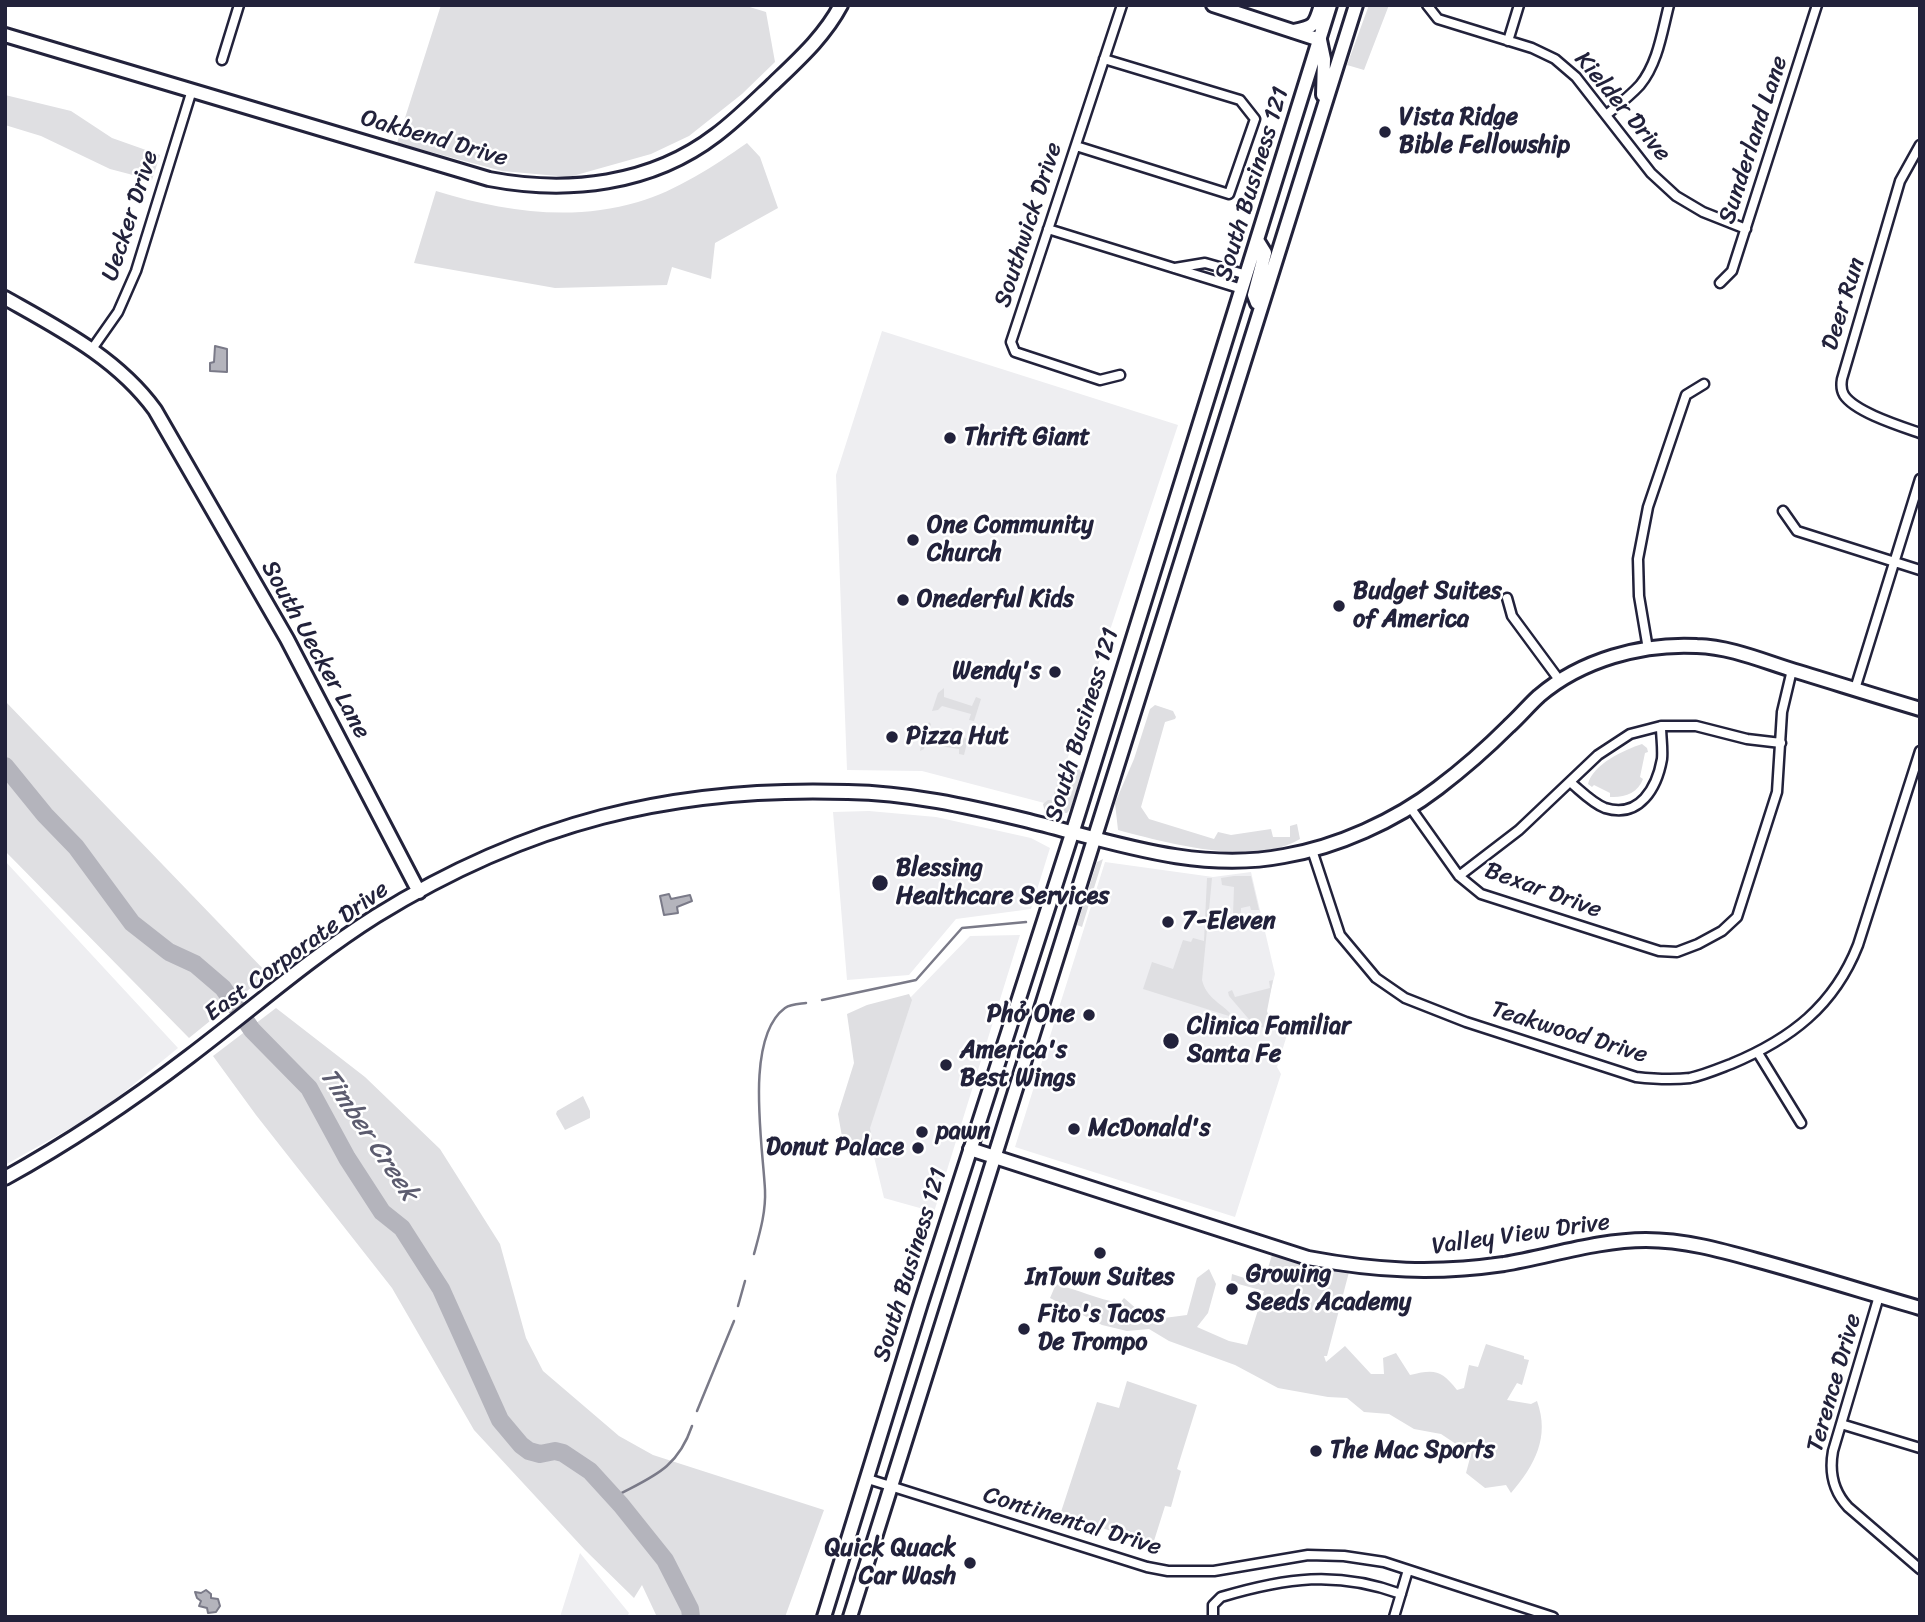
<!DOCTYPE html>
<meta charset="utf-8">
<style>
body{margin:0}
#map{position:relative;width:1925px;height:1622px;overflow:hidden;background:#fff;font-family:Sriracha,sans-serif}
canvas{display:block}
.frame{position:absolute;inset:0;border:7px solid #22223b;pointer-events:none}
</style>
<div id="map">
<canvas width="1925" height="1622"></canvas>
<div class="frame"></div>
</div>
<script>
const g = document.querySelector('canvas').getContext('2d');
g.lineJoin = 'round';
function paint(path, color) {
  g.fillStyle = color;
  g.fill(path, 'evenodd');
}
function strokePath(path, color, width, dash) {
  g.strokeStyle = color;
  g.lineWidth = width;
  g.lineCap = dash ? 'butt' : 'round';
  g.setLineDash(dash || []);
  g.stroke(path);
}
function write(font, color, halo, rows, align = 'center') {
  g.font = font + ' Sriracha,sans-serif';
  g.lineWidth = 5;
  g.setLineDash([]);
  g.textBaseline = 'middle';
  g.strokeStyle = halo;
  g.fillStyle = color;
  for (const [text, x, y, turn = 0] of rows) {
    g.save();
    g.translate(x, y);
    g.rotate((+turn || 0) * Math.PI / 180);
    g.textAlign = isNaN(turn) ? turn : align;
    if (halo) g.strokeText(text, 0, 0);
    g.fillText(text, 0, 0);
    g.restore();
  }
}
paint(new Path2D(`
 M 882,331 L 1178,425 L 1052,805 L 922,771 L 847,770 L 836,475 Z
 M 869,811 L 936,817 L 1031,838 L 1050,848 L 1031,909 L 956,919 L 909,975 L 847,980 L 833,812 Z
 M 5,861 L 178,1048 L 101,1111 L 5,1165 Z
 M 1105,862 L 1213,877 L 1251,872 L 1275,974 L 1266,1009 L 1269,1025 L 1287,1035 L 1277,1067 L 1281,1074 L 1235,1217 L 1015,1147 Z
 M 1020,935 L 934,1212 L 884,1198 L 868,1132 L 910,998 L 970,936 Z
 M 580,1553 L 629,1613 L 627,1617 L 560,1617 Z`), '#eeeef1');
paint(new Path2D(`
 M 441,5 L 743,5 L 766,12 L 775,62 L 742,94 L 689,136 L 651,154 L 569,177 L 502,171 L 397,143 Z
 M 1369,5 L 1389,5 L 1364,70 L 1347,65 Z
 M 5,95 L 71,111 L 112,138 L 160,155 L 152,180 L 110,169 L 41,136 L 5,125 Z
 M 747,143 L 760,157 L 778,208 L 715,243 L 711,279 L 672,267 L 667,285 L 555,288 L 414,263 L 436,191 C 501,211 571,222 638,202 C 676,191 714,166 747,143 Z
 M 944,688 L 944,697 L 972,706 L 976,697 L 981,699 L 974,721 L 969,720 L 971,714 L 942,706 L 938,710 L 932,711 L 938,693 Z
 M 5,701 L 268,974 L 189,1038 L 5,851 Z
 M 1155,705 L 1173,711 L 1176,717 L 1175,719 L 1165,722 L 1141,807 L 1149,819 L 1214,839 L 1218,832 L 1231,835 L 1271,829 L 1273,837 L 1290,837 L 1290,826 L 1297,824 L 1300,839 C 1254,867 1167,843 1118,830 L 1115,803 L 1134,759 L 1150,709 Z
 M 929,722 L 931,724 L 929,731 L 962,741 L 963,737 L 968,739 L 964,755 L 959,754 L 959,749 L 925,744 L 924,749 L 920,751 L 922,739 Z
 M 1642,744 L 1647,748 L 1648,752 L 1645,753 L 1640,777 L 1643,779 C 1638,793 1624,798 1610,797 L 1610,793 L 1594,785 L 1592,787 L 1588,784 C 1593,764 1624,750 1642,744 Z
 M 1064,763 L 1078,767 L 1082,773 L 1071,808 L 1067,813 L 1045,813 L 1043,804 L 1048,800 L 1052,800 Z
 M 1103,859 L 1082,927 L 1077,925 L 1097,862 Z
 M 1234,876 L 1251,876 L 1259,910 L 1251,910 L 1250,906 L 1241,908 L 1241,914 L 1233,915 L 1234,887 L 1222,885 L 1221,878 Z
 M 1207,878 L 1212,878 L 1211,889 L 1202,980 C 1206,997 1219,1002 1230,1013 L 1229,1016 L 1143,989 L 1152,962 L 1173,969 L 1183,940 L 1191,942 L 1193,938 L 1204,941 Z
 M 1273,980 L 1267,1011 L 1271,1024 L 1267,1029 L 1253,1024 L 1229,996 L 1228,992 L 1232,990 L 1235,997 L 1270,988 L 1269,981 Z
 M 909,994 L 912,1000 L 870,1128 L 874,1149 L 848,1154 L 844,1148 L 838,1114 L 854,1063 L 847,1014 L 867,1005 Z
 M 276,1008 L 365,1077 L 440,1149 L 500,1244 L 526,1338 L 543,1371 L 619,1436 L 653,1455 L 824,1510 L 785,1617 L 657,1617 L 642,1585 L 634,1598 L 585,1550 L 474,1430 L 392,1288 L 256,1115 L 213,1056 Z
 M 583,1096 L 590,1111 L 590,1118 L 565,1130 L 556,1114 L 557,1111 Z
 M 1275,1254 L 1349,1272 L 1327,1356 L 1324,1356 L 1326,1362 L 1345,1346 L 1371,1374 L 1384,1374 L 1383,1358 L 1396,1353 L 1410,1375 C 1435,1369 1441,1370 1457,1390 L 1464,1388 L 1469,1365 L 1478,1367 L 1486,1344 L 1524,1356 L 1524,1359 L 1529,1360 L 1522,1385 L 1517,1383 L 1507,1400 L 1531,1404 L 1537,1401 C 1550,1437 1535,1465 1511,1493 L 1506,1485 L 1485,1488 L 1466,1473 L 1471,1454 L 1441,1434 L 1414,1429 L 1389,1414 L 1364,1412 L 1347,1398 L 1328,1397 L 1278,1388 L 1235,1365 L 1169,1341 L 1149,1329 L 1127,1331 L 1102,1325 L 1050,1298 L 1056,1284 C 1078,1290 1097,1299 1120,1303 L 1124,1298 L 1146,1317 L 1164,1318 L 1187,1315 L 1197,1278 L 1209,1269 L 1216,1284 L 1208,1313 L 1197,1327 L 1229,1341 L 1247,1345 L 1264,1291 L 1231,1282 L 1232,1274 L 1263,1284 L 1272,1255 Z
 M 1127,1381 L 1197,1405 L 1177,1469 L 1181,1471 L 1171,1507 L 1165,1506 L 1153,1544 L 1060,1515 L 1097,1402 L 1119,1408 Z`), '#dfdfe2');
const water = new Path2D(`
 M 215,346 L 227,349 L 227,372 L 210,371 L 210,363 L 214,362 Z
 M 669,894 L 671,899 L 690,895 L 692,901 L 677,907 L 678,913 L 664,915 L 660,896 Z
 M 206,1590 L 211,1594 L 211,1598 L 218,1599 L 220,1606 L 216,1612 L 208,1613 L 207,1608 L 199,1606 L 201,1601 L 197,1598 L 195,1592 L 201,1593 Z`);
paint(water, '#b4b4bc');
strokePath(water, '#7a7a88', 2);
strokePath(new Path2D(`
 M 822,1000 L 916,980 L 962,928 L 1026,922
 M 754,1254 C 760,1232 766,1212 765,1190 C 763,1146 744,1038 785,1008 C 791,1004 799,1004 806,1003
 M 738,1306 L 745,1281
 M 697,1411 L 734,1321
 M 614,1497 C 651,1477 677,1470 692,1426`), '#7a7a88', 2.5);
strokePath(new Path2D(`
 M 5,766 L 45,815 L 76,847 L 132,923 L 169,952 L 195,964 L 223,988 L 252,1030 L 309,1088 L 347,1158 L 382,1212 L 402,1228 L 441,1289 L 500,1420 L 521,1445 L 529,1451 L 540,1454 L 555,1451 L 563,1453 L 590,1471 L 621,1505 L 665,1560 L 690,1609 L 691,1617`), '#b4b4bc', 18);
const street = new Path2D(`
 M 1427,5 L 1438,19 L 1532,48 L 1555,59 L 1576,77 L 1651,173 L 1676,196 L 1703,212 L 1746,229
 M 1508,41 L 1519,5
 M 222,60 L 239,5
 M 1606,115 C 1617,106 1630,96 1640,85 C 1658,63 1662,32 1669,5
 M 1920,145 L 1900,181 L 1842,379 C 1841,385 1841,390 1844,395 C 1855,412 1900,426 1920,433
 M 1076,146 L 1229,194 L 1255,119 L 1240,100 L 1104,59
 M 1048,229 L 1242,289
 M 1175,268 L 1205,263 L 1247,275
 M 1720,283 L 1732,271 L 1817,5
 M 92,349 L 118,312 L 136,271 L 192,90
 M 1120,375 L 1100,380 L 1015,352 L 1011,342 L 1122,5
 M 1783,511 L 1797,531 L 1920,570
 M 1507,598 L 1512,616 L 1560,681
 M 1648,649 L 1639,596 L 1638,559 L 1648,507 L 1686,395 L 1704,384
 M 1855,689 L 1920,479
 M 1570,782 C 1581,791 1592,803 1605,808 C 1640,819 1657,787 1662,759 C 1663,748 1661,737 1661,726
 M 1410,807 L 1459,876 L 1481,894 L 1659,951 L 1677,952 L 1698,944 L 1722,931 L 1737,917 L 1777,792 L 1782,712 L 1792,670
 M 1312,850 L 1340,935 L 1376,978 L 1405,998 L 1466,1022 L 1636,1077 C 1654,1079 1672,1080 1690,1078 C 1704,1075 1718,1069 1731,1064 C 1791,1039 1834,1006 1858,945 L 1920,751
 M 1459,876 L 1519,830 L 1598,755 L 1630,734 L 1661,726 L 1696,726 L 1747,739 L 1781,743
 M 1758,1053 L 1801,1123
 M 1879,1296 L 1833,1451 C 1829,1473 1833,1491 1848,1507 L 1920,1569
 M 1841,1424 L 1920,1448
 M 868,1479 L 1147,1567 L 1168,1571 L 1214,1571 L 1308,1555 L 1344,1556 L 1384,1562 L 1553,1617
 M 1213,1617 L 1213,1605 L 1221,1597 C 1285,1578 1337,1570 1401,1594
 M 1394,1617 L 1408,1570`);
const secondary = new Path2D(`
 M 1213,5 L 1320,40
 M 5,35 L 489,179 C 567,194 651,185 716,135 C 736,120 754,102 772,85 C 798,60 824,37 841,5
 M 5,298 C 60,329 117,358 155,410 L 287,639 L 419,892
 M 970,1149 L 1308,1258 C 1377,1271 1435,1274 1504,1264 C 1551,1256 1599,1240 1646,1240 C 1684,1240 1720,1250 1756,1260 C 1811,1275 1865,1292 1920,1308
 M 5,1178 C 70,1142 131,1101 190,1056 C 252,1009 311,957 376,916 C 526,823 672,786 848,792 C 908,793 967,806 1025,820 C 1110,841 1196,873 1284,856 C 1337,847 1395,821 1438,788 C 1463,769 1487,748 1509,726 C 1520,716 1529,705 1539,696 C 1581,660 1642,643 1697,646 C 1729,647 1758,659 1789,669 C 1832,682 1876,696 1920,709`);
const primary = new Path2D(`
 M 1294,31 C 1315,27 1315,25 1321,5
 M 1320,40 L 1324,59 L 1323,95
 M 1257,240 L 1265,253 L 1254,295 L 1257,303 L 1261,304
 M 824,1617 L 921,1303 L 1077,818 L 1330,5
 M 850,1617 L 1356,5`);
strokePath(street, '#22223b', 13);
strokePath(secondary, '#22223b', 18);
strokePath(primary, '#22223b', 18);
strokePath(street, '#fff', 8);
strokePath(secondary, '#fff', 12);
strokePath(primary, '#fff', 12);
for (const [x, y, r, color] of [
 [1385,132,7,"#22223b"],
 [950,438,7,"#22223b"],
 [913,540,7,"#22223b"],
 [903,600,7,"#22223b"],
 [1339,606,7,"#22223b"],
 [1055,672,7,"#22223b"],
 [892,737,7,"#22223b"],
 [880,883,9,"#22223b"],
 [1168,922,7,"#22223b"],
 [1089,1015,7,"#22223b"],
 [1171,1041,9,"#22223b"],
 [946,1065,7,"#22223b"],
 [1074,1129,7,"#22223b"],
 [922,1132,7,"#22223b"],
 [918,1148,7,"#22223b"],
 [1100,1253,7,"#22223b"],
 [1232,1289,7,"#22223b"],
 [1024,1329,7,"#22223b"],
 [1316,1451,7,"#22223b"],
 [970,1563,7,"#22223b"]
]) {
  const dot = new Path2D();
  dot.arc(x, y, r, 0, 2 * Math.PI);
  g.fillStyle = color;
  g.fill(dot);
  strokePath(dot, '#fff', 2.5);
}
write('24px', '#22223b', '#fff', [
 ["Kielder Drive",1622,107,50],
 ["Oakbend Drive",434,139,16],
 ["Sunderland Lane",1754,140,-72],
 ["South Business 121",1253,184,-73],
 ["Uecker Drive",131,216,-72],
 ["Southwick Drive",1029,225,-72],
 ["Deer Run",1844,304,-73],
 ["South Uecker Lane",315,650,61],
 ["South Business 121",1083,725,-73],
 ["Bexar Drive",1543,891,20],
 ["East Corporate Drive",297,952,-36],
 ["Teakwood Drive",1569,1033,17],
 ["Valley View Drive",1521,1235,-8],
 ["South Business 121",911,1265,-73],
 ["Terence Drive",1835,1383,-74],
 ["Continental Drive",1072,1522,17]
]);
write('bold 24px', '#22223b', '#fff', [
 ["Vista Ridge",1399,118],
 ["Bible Fellowship",1399,146],
 ["Thrift Giant",964,438],
 ["One Community",927,526],
 ["Church",927,554],
 ["Budget Suites",1353,592],
 ["of America",1353,620],
 ["Onederful Kids",917,600],
 ["Wendy's",1041,672,"right"],
 ["Pizza Hut",906,737],
 ["Blessing",896,869],
 ["Healthcare Services",896,897],
 ["7-Eleven",1182,922],
 ["Phở One",1075,1015,"right"],
 ["Clinica Familiar",1187,1027],
 ["Santa Fe",1187,1055],
 ["America's",960,1051],
 ["Best Wings",960,1079],
 ["McDonald's",1088,1129],
 ["pawn",936,1132],
 ["Donut Palace",904,1148,"right"],
 ["Growing",1246,1275],
 ["Seeds Academy",1246,1303],
 ["InTown Suites",1100,1278,"center"],
 ["Fito's Tacos",1038,1315],
 ["De Trompo",1038,1343],
 ["The Mac Sports",1330,1451],
 ["Quick Quack",956,1549,"right"],
 ["Car Wash",956,1577,"right"]
], 'left');
write('italic 26px', '#5c5c6f', '#fff', [
 ["Timber Creek",368,1135,56]
]);
</script>
